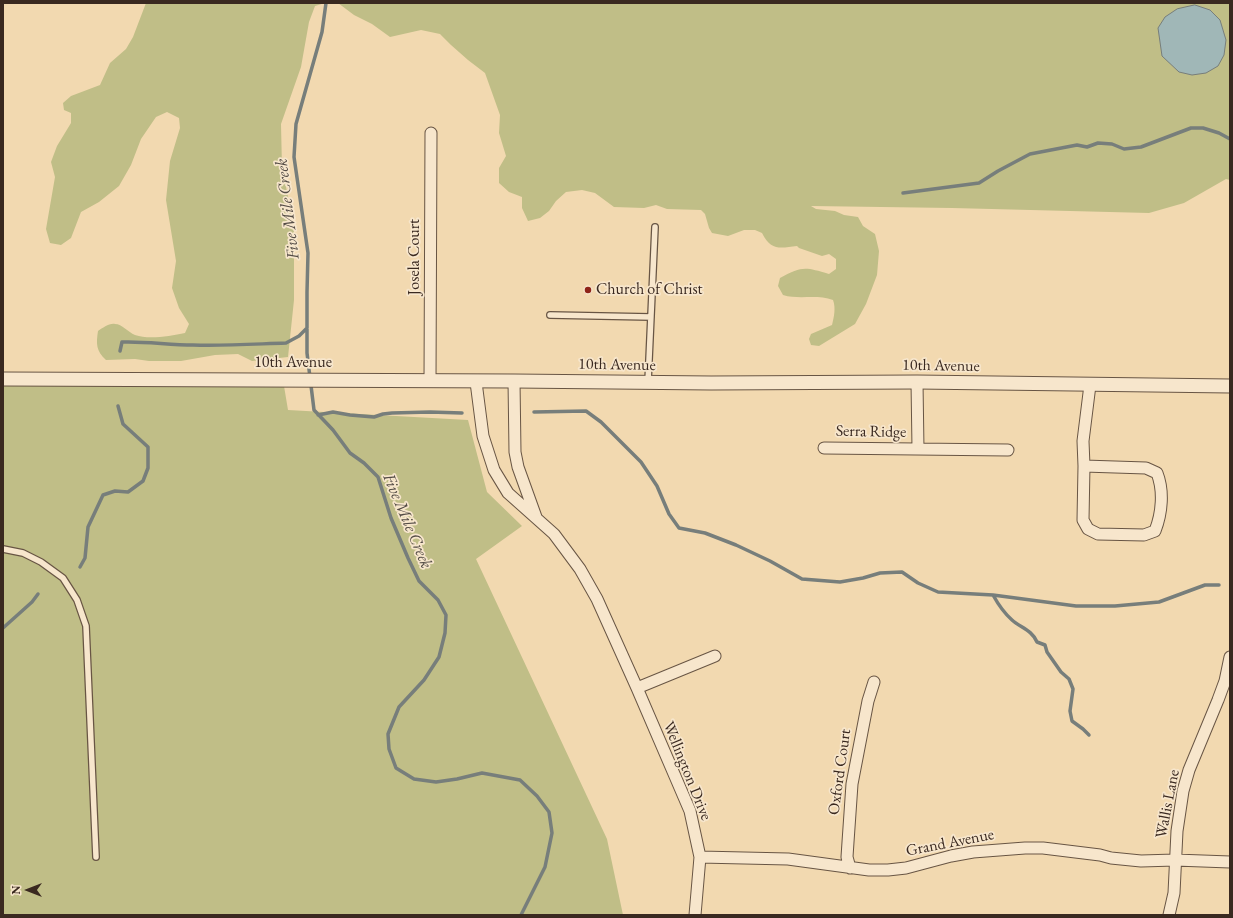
<!DOCTYPE html>
<style>
body{margin:0}
#map{position:relative;width:1233px;height:918px;overflow:hidden;background:#f2d9b0;font-family:"EB Garamond",serif}
canvas{display:block}
.frame{position:absolute;inset:0;border:4px solid #3a2920;pointer-events:none}
.north{position:absolute;left:8px;top:870px;width:40px;height:40px;-webkit-text-stroke:3px #f7e6cc;paint-order:stroke;rotate:270deg;font-size:11px;font-weight:700;line-height:16px;text-align:center;color:#3a2920}
.north::after{content:'';display:block;margin:auto;width:14px;height:18px;background:#3a2920;clip-path:polygon(50% 0,100% 100%,50% 72%,0 100%)}
</style>
<div id="map">
<canvas width="1233" height="918"></canvas>
<div class="frame"></div>
<div class="north">N</div>
</div>
<script>
const g = document.querySelector('canvas').getContext('2d');
g.lineJoin = 'round';
function paint(path, color) {
  g.fillStyle = color;
  g.fill(path, 'evenodd');
}
function strokePath(path, color, width, dash) {
  g.strokeStyle = color;
  g.lineWidth = width;
  g.lineCap = dash ? 'butt' : 'round';
  g.setLineDash(dash || []);
  g.stroke(path);
}
function write(font, color, halo, rows, align = 'center') {
  g.font = font + ' "EB Garamond",serif';
  g.lineWidth = 3.5;
  g.setLineDash([]);
  g.textBaseline = 'middle';
  g.strokeStyle = halo;
  g.fillStyle = color;
  for (const [text, x, y, turn = 0] of rows) {
    g.save();
    g.translate(x, y);
    g.rotate((+turn || 0) * Math.PI / 180);
    g.textAlign = isNaN(turn) ? turn : align;
    if (halo) g.strokeText(text, 0, 0);
    g.fillText(text, 0, 0);
    g.restore();
  }
}
paint(new Path2D(`
 M 146,3 L 325,3 L 315,6 L 309,22 L 301,67 L 281,124 L 282,168 L 294,225 L 294,300 L 288,357 L 252,361 L 238,354 L 215,355 L 181,361 L 149,361 L 135,359 L 106,360 C 96,351 96,344 98,331 C 103,328 109,323 115,324 C 122,324 128,332 135,335 C 149,340 170,336 185,333 L 189,324 L 179,308 L 172,288 L 176,261 L 166,200 L 170,161 L 180,128 L 179,118 L 167,112 L 156,117 L 141,139 L 131,165 L 119,186 L 99,202 L 81,212 L 71,238 L 61,245 L 50,243 L 46,229 L 55,177 L 51,162 L 57,146 L 71,123 L 71,113 L 64,110 L 63,103 L 71,96 L 100,85 L 110,63 L 126,49 L 133,37 Z
 M 338,3 L 1230,3 L 1230,180 L 1226,179 L 1184,203 L 1149,213 L 952,208 L 811,206 L 816,209 L 835,211 L 844,215 L 858,217 L 863,226 L 875,234 L 879,251 L 877,275 L 866,304 L 855,324 L 819,346 L 811,345 L 809,339 L 811,334 L 832,325 C 834,317 836,308 833,300 C 817,294 799,300 783,295 L 778,286 L 780,278 C 802,266 805,267 829,274 L 836,269 L 836,259 L 829,254 L 822,256 L 799,248 L 797,246 C 780,248 771,251 762,233 L 755,230 L 744,230 L 728,236 L 712,233 L 709,228 L 705,214 L 701,210 L 667,209 L 656,205 L 644,208 L 614,207 L 595,193 L 582,190 L 566,192 L 556,201 L 549,211 L 540,218 L 528,221 L 522,208 L 522,197 L 509,192 L 499,183 L 499,168 L 506,156 L 499,133 L 500,115 L 485,73 L 468,60 L 451,45 L 440,34 L 421,30 L 390,37 L 372,24 L 354,15 Z
 M 3,379 L 283,380 L 288,410 L 468,420 L 487,492 L 522,526 L 476,559 L 607,839 L 623,915 L 3,915 Z`), '#c0be87');
const water = new Path2D(`
 M 1195,5 L 1210,10 L 1220,20 L 1226,40 L 1224,55 L 1218,66 L 1206,73 L 1192,75 L 1179,72 L 1162,56 L 1158,28 L 1165,17 L 1177,9 Z`);
paint(water, '#a0b7b7');
strokePath(water, '#777e7b', 1);
strokePath(new Path2D(`
 M 326,3 L 322,32 L 296,124 L 294,157 L 308,253 L 307,292 L 307,353 L 314,410 L 333,430 L 350,453 L 364,463 L 378,477 L 391,518 L 408,558 L 419,581 L 438,600 L 446,615 L 445,633 L 439,657 L 424,680 L 399,707 L 388,734 L 389,749 L 396,768 L 414,779 L 436,782 L 457,779 L 482,773 L 520,780 L 537,796 L 549,812 L 552,833 L 545,867 L 521,915
 M 903,193 L 979,183 L 998,171 L 1030,154 L 1077,145 L 1087,147 L 1098,143 L 1112,144 L 1124,149 L 1141,147 L 1191,128 L 1203,128 L 1219,133 L 1230,139
 M 120,351 L 122,342 C 145,341 169,345 193,345 C 224,346 255,344 286,343 L 299,336 L 307,328
 M 534,412 L 586,411 L 601,422 L 641,462 L 657,486 L 669,514 L 679,528 L 705,533 L 736,545 L 770,561 L 802,579 L 840,582 L 863,578 L 880,573 L 902,572 L 918,583 L 938,592 L 993,595 L 1076,606 L 1115,606 L 1159,602 L 1205,585 L 1219,585
 M 318,415 L 333,412 L 350,415 L 374,417 L 383,414 L 392,413 L 430,412 L 462,413
 M 80,567 L 85,558 L 88,527 L 103,495 L 115,491 L 128,492 L 143,481 L 148,468 L 148,447 L 123,424 L 118,406
 M 993,595 C 998,604 1004,613 1012,620 C 1021,628 1032,630 1037,642 L 1045,645 L 1047,652 L 1061,672 L 1069,679 L 1073,689 L 1070,711 L 1072,721 L 1083,729 L 1089,735
 M 3,628 L 32,602 L 38,594`), '#777e7b', 3.5);
const service = new Path2D(`
 M 550,315 L 651,317
 M 648,382 L 655,227
 M 3,549 L 23,553 L 41,562 L 63,578 L 77,600 L 86,626 L 96,857`);
const minor = new Path2D(`
 M 430,381 L 431,133
 M 514,381 L 515,452 L 518,467 L 536,517
 M 476,382 L 483,436 L 494,470 L 508,493 L 554,534 L 580,569 L 597,599 L 637,688 L 690,811 L 700,857 L 695,915
 M 917,382 L 918,449
 M 824,448 L 1008,450
 M 1084,466 L 1146,468 L 1157,473 C 1164,491 1162,513 1155,531 L 1144,535 L 1098,534 L 1088,529 L 1083,520 Z
 M 1084,466 L 1083,441 L 1090,385
 M 637,688 L 715,656
 M 700,857 L 788,859 L 869,870 L 888,870 L 906,868 L 951,856 L 973,852 L 1025,848 L 1043,848 L 1100,855 L 1111,858 L 1141,861 L 1175,860 L 1230,862
 M 850,868 L 847,857 L 848,842 L 852,784 L 868,701 L 874,682
 M 1169,915 L 1174,893 L 1177,831 L 1183,791 L 1189,770 L 1218,700 L 1225,681 L 1230,657`);
const tertiary = new Path2D(`
 M 3,379 L 514,381 L 711,383 L 917,382 L 1230,386`);
strokePath(service, '#685544', 8);
strokePath(minor, '#685544', 13);
strokePath(tertiary, '#685544', 15);
strokePath(service, '#f7e6cc', 5.5);
strokePath(minor, '#f7e6cc', 11);
strokePath(tertiary, '#f7e6cc', 13);
for (const [x, y, r, color] of [
 [588,290,4,"#8f2418"]
]) {
  const dot = new Path2D();
  dot.arc(x, y, r, 0, 2 * Math.PI);
  g.fillStyle = color;
  g.fill(dot);
  strokePath(dot, '#f7e6cc', 1.5);
}
write('16px', '#3a2920', '#f7e6cc', [
 ["Josela Court",415,257,-90],
 ["10th Avenue",293,363],
 ["10th Avenue",617,365,1],
 ["10th Avenue",941,366,1],
 ["Serra Ridge",871,432,1],
 ["Wellington Drive",687,771,68],
 ["Oxford Court",840,772,-82],
 ["Wallis Lane",1168,804,-79],
 ["Grand Avenue",950,843,-11]
]);
write('16px', '#3a2920', '#f7e6cc', [
 ["Church of Christ",596,290]
], 'left');
write('italic 17px', '#544c46', '#f7e6cc', [
 ["Five Mile Creek",288,209,-97],
 ["Five Mile Creek",407,521,67]
]);
</script>
